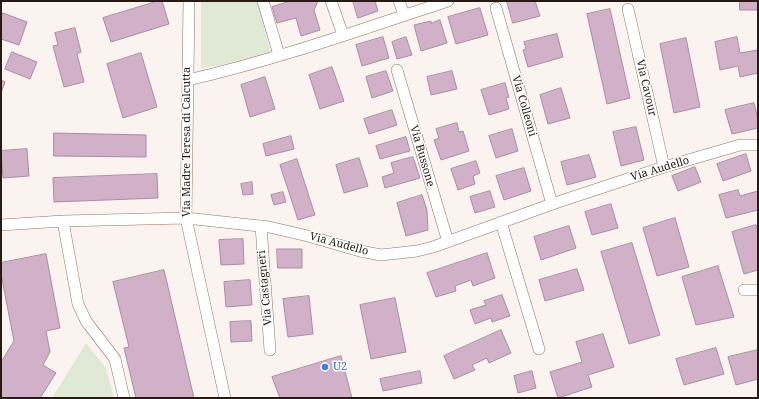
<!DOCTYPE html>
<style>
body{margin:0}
#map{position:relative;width:759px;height:399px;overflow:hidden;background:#faf3ef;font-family:"Noto Serif",serif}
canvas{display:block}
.frame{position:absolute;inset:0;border:2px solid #271b14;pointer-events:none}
</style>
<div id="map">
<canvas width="759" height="399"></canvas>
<div class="frame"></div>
</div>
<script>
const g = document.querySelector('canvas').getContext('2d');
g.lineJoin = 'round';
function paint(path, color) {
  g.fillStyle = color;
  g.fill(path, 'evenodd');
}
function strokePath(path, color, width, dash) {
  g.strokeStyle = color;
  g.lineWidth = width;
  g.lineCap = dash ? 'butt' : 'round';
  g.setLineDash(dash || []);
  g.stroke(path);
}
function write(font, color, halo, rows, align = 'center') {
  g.font = font + ' "Noto Serif",serif';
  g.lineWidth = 3;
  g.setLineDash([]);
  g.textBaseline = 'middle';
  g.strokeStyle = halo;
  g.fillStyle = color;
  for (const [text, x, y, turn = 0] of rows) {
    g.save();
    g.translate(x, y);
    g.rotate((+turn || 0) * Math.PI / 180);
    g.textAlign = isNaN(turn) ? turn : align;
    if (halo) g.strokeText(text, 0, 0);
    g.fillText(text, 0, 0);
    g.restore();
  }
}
paint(new Path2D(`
 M 201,1 L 258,1 L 270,52 L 267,54 L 218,66 L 201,68 Z
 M 86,343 L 106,368 L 114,398 L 52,398 Z`), '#e0e9d6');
const building = new Path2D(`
 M 158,1 L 162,1 L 169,24 L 111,42 L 103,18 Z
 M 291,1 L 318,1 L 314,10 L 320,30 L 301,36 L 296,18 L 277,23 L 272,7 Z
 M 353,1 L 375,1 L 378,11 L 358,18 Z
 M 507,1 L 535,1 L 540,16 L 513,23 Z
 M 740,1 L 758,1 L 758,10 L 740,10 Z
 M 480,8 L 488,35 L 456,44 L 448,17 Z
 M 610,9 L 630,98 L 607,104 L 587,14 Z
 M 3,13 L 27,22 L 19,45 L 1,39 L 1,19 Z
 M 440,20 L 447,43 L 421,51 L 414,25 L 431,21 L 431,23 Z
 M 75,28 L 81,52 L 77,54 L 84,82 L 64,87 L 53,46 L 58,45 L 55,33 Z
 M 557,34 L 563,57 L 528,67 L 523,50 L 526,49 L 524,42 Z
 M 383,37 L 389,58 L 362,66 L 356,45 Z
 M 406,37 L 412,55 L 397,59 L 392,42 Z
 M 737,37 L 740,53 L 758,50 L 758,73 L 740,77 L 738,66 L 720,70 L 715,42 Z
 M 686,38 L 700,107 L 674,113 L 660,44 Z
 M 12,52 L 37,62 L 30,79 L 5,69 Z
 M 141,53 L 157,107 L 123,118 L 107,64 Z
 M 332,67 L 344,101 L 320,109 L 309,75 Z
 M 386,71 L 393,91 L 372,98 L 366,77 Z
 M 452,71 L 457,89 L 431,95 L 427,77 Z
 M 265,77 L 275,109 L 250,117 L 241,85 Z
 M 1,80 L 5,82 L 1,93 Z
 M 505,83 L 509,97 L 506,98 L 509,109 L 489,115 L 481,90 Z
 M 561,88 L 570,118 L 548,124 L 540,95 Z
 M 754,103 L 758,119 L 758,128 L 732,134 L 725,110 Z
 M 392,110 L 397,125 L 369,134 L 364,119 Z
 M 457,123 L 459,132 L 463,131 L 469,151 L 441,160 L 434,140 L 439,138 L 436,129 Z
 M 636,127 L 644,160 L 621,166 L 613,132 Z
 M 512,129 L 518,151 L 496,158 L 489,136 Z
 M 54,133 L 146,135 L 146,157 L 54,156 Z
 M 291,136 L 294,149 L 266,156 L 263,144 Z
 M 406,137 L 410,151 L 380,159 L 376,146 Z
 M 27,149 L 29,176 L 3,178 L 1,151 Z
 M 746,154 L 751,171 L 723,181 L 717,164 Z
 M 589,155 L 596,177 L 567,185 L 561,162 Z
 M 413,157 L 420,178 L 385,188 L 382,177 L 394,173 L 391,163 Z
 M 359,158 L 368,186 L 344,193 L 336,165 Z
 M 297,159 L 315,215 L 298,220 L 280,165 Z
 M 476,161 L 480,173 L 473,176 L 475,184 L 458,190 L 451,169 Z
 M 695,167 L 701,182 L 678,191 L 672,176 Z
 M 524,168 L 531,191 L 504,200 L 496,176 Z
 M 157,174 L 158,198 L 54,202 L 53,178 Z
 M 252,182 L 253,194 L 243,195 L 241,184 Z
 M 738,190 L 740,196 L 758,191 L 758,210 L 726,218 L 719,195 Z
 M 490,191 L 495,207 L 475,213 L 470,197 Z
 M 283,192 L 286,202 L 274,205 L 271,195 Z
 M 422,195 L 427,210 L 428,230 L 406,236 L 397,203 Z
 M 611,204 L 618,228 L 592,235 L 585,212 Z
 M 675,218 L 689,267 L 657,276 L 643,228 Z
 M 756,225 L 758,230 L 758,270 L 744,274 L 732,232 Z
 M 569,226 L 576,248 L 541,260 L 534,237 Z
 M 243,239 L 244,264 L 221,265 L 219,240 Z
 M 632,243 L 660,335 L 629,344 L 601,252 Z
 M 277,249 L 302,249 L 302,268 L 278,268 Z
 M 487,253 L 495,278 L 473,286 L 471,280 L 455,286 L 456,291 L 436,297 L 427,273 Z
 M 46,254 L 60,328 L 46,331 L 50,352 L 43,365 L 56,373 L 40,398 L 1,398 L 1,362 L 14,341 L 1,274 L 1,263 Z
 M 718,266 L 734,317 L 696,325 L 682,277 Z
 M 577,269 L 584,290 L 545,301 L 539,280 Z
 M 164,270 L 194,398 L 136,398 L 124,348 L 129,347 L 113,282 Z
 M 250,280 L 252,305 L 226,307 L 224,282 Z
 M 502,295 L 510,316 L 492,322 L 491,318 L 475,324 L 470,310 L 486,305 L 484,301 Z
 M 309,296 L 313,334 L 288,337 L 283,299 Z
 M 395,298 L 406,352 L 371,359 L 360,305 Z
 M 251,321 L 252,341 L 231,342 L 230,322 Z
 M 501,330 L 511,353 L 489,363 L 487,358 L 472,365 L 475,370 L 454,379 L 444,356 Z
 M 603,334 L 614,367 L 588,375 L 592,387 L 558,398 L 550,372 L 582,362 L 576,342 Z
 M 716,348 L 724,374 L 684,385 L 676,359 Z
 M 758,350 L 758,379 L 736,385 L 728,357 Z
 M 341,356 L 352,398 L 280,398 L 272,377 Z
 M 420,371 L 422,383 L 383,391 L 380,379 Z
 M 532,371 L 536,388 L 518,393 L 514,376 Z`);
paint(building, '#d0b1c7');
strokePath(building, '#a98ca1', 1);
const street = new Path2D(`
 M 189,1 L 186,218 L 225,398
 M 263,1 L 279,55
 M 331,1 L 343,35
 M 399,1 L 404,15
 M 496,8 L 552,204
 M 628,9 L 664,167
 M 397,70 L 448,242
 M 188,80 C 276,60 362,29 448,1
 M 63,221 L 78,304 L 86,321 L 115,359 L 124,398
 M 501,222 L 539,349
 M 1,225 L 63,221 L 186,218 L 269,227 L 308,236 L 360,251 L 381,255 L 417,251 L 433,247 L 555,203 L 664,167 L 740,145 L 758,145
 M 261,226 L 270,350
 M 744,290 L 758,290`);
strokePath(street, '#917462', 12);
strokePath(street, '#fff', 11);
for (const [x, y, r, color] of [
 [325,367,4,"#3f7fe0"]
]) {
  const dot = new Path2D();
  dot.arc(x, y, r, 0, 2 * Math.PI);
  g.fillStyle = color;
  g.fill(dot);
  strokePath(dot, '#fff', 1.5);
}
write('11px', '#271b14', '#fff', [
 ["Via Cavour",646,88,77],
 ["Via Colleoni",524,106,74],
 ["Via Madre Teresa di Calcutta",187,142,-90],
 ["Via Bussone",422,156,74],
 ["Via Audello",660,169,-17],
 ["Via Audello",339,244,15],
 ["Via Castagneri",265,288,-95]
]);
write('11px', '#366cbe', '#fff', [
 ["U2",333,367]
], 'left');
</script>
